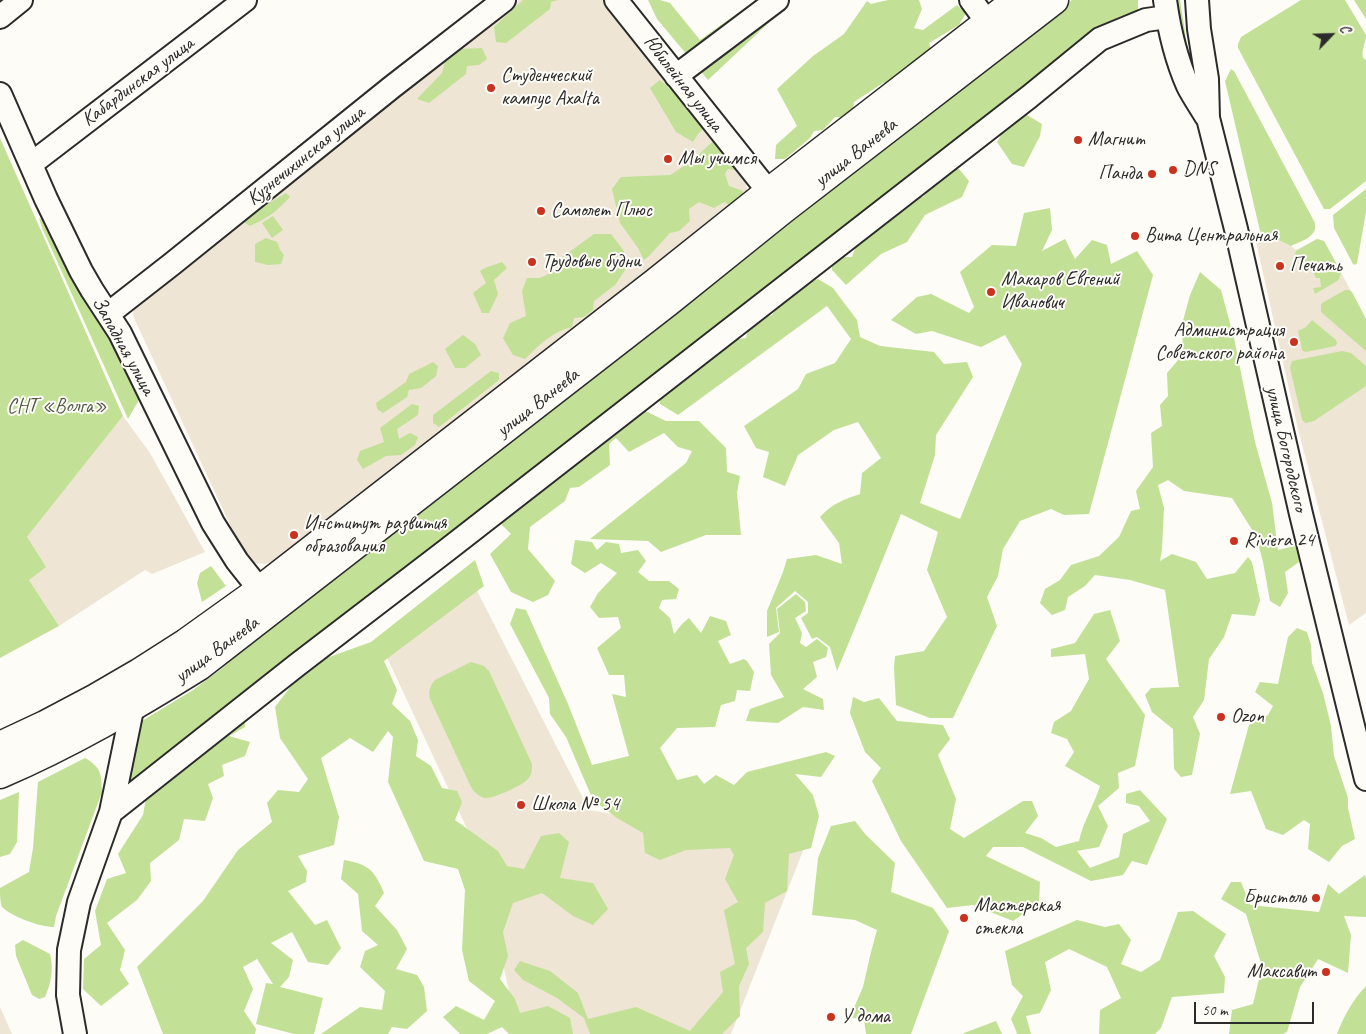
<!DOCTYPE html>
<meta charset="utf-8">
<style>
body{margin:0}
#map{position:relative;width:1366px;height:1034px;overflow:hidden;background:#fdfcf7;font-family:Caveat,sans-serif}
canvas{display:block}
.north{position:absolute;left:1306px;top:10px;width:50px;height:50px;-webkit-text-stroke:4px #fdfcf7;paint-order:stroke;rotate:66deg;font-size:14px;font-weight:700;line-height:20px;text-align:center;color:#2b2b2b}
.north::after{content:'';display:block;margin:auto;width:18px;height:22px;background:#2b2b2b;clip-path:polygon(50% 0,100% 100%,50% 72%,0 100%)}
.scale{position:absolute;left:1194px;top:1002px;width:120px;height:22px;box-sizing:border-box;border:2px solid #2b2b2b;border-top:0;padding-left:6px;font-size:15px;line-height:18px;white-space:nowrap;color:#2b2b2b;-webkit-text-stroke:4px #fdfcf7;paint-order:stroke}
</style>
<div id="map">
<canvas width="1366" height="1034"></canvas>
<div class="north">С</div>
<div class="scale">50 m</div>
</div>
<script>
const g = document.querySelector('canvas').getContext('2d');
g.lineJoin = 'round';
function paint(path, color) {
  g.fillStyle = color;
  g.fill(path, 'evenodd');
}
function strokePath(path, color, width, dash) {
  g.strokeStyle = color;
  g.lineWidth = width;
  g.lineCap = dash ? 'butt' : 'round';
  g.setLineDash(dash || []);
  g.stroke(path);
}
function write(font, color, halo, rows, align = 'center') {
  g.font = font + ' Caveat,sans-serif';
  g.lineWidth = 4;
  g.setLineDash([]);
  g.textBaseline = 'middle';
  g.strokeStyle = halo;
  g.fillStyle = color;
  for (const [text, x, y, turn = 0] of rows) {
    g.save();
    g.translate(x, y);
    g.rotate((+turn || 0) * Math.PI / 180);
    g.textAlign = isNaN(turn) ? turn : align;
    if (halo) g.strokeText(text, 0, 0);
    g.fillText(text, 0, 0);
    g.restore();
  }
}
paint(new Path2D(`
 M 519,0 L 609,0 L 707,127 L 745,180 L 748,192 L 743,199 L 329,521 L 275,561 L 265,564 L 255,563 L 245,556 L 220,503 L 133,316 L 134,308 L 164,283 Z
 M 1260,231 L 1291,246 L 1296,250 L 1317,239 L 1324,241 L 1366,319 L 1366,613 L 1349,625 L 1298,429 L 1254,233 Z
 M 123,416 L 150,453 L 205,552 L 152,574 L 145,570 L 59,626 L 29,580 L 27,537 Z
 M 473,583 L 589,810 L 649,820 L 817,815 L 731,1034 L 552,1034 L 515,1017 L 477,850 L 384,651 Z
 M 0,1007 L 12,1034 L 0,1034 Z`), '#eee5d4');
paint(new Path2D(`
 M 523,0 L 558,0 L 551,2 L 550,9 L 506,43 L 496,42 L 494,27 Z
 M 648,0 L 660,0 L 670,3 L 700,40 L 756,0 L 773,0 L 778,14 L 708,80 L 657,19 Z
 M 888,0 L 919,0 L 922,9 L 914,28 L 923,30 L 957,5 L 966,13 L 959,25 L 929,43 L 933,57 L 900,81 L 883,83 L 854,102 L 852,118 L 835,117 L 823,130 L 814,131 L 810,138 L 785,159 L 775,159 L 776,145 L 797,126 L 777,89 L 813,56 L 844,34 L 867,1 L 871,4 Z
 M 1072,0 L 1138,0 L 1138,14 L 132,787 L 126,785 L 137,724 L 193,690 L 220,670 L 303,598 L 1000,59 Z
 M 1174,0 L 1180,0 L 1188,51 L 1187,55 Z
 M 1301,0 L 1345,0 L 1366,35 C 1366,44 1361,48 1363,58 L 1366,60 L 1366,181 L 1330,209 L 1324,209 L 1238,48 L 1238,44 L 1241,37 Z
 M 1354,0 L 1366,0 L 1366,19 Z
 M 482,48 L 487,59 L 479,65 L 467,66 L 466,74 L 429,103 L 417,99 L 442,73 L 445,62 L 459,49 Z
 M 1231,69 L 1234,71 L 1315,223 C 1318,237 1301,241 1291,246 L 1260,231 L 1225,81 Z
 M 660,80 L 676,94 L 686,92 L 710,122 L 698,134 L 693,142 L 676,132 L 650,88 Z
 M 1027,115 L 1042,124 L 1040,136 L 1024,167 L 1012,164 L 997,142 L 1004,130 Z
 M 718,137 L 741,167 L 735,170 L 728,169 L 725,174 L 729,186 L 743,191 L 740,204 L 729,205 L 724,202 L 714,208 L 699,202 L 689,209 L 690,221 L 679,231 L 670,233 L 649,256 L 644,260 L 638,248 L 620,223 L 612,189 L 621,177 L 670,175 L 689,163 Z
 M 0,138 L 123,416 L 27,537 L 46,567 L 29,580 L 59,626 L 0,658 Z
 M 946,169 L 959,169 L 969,181 L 962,197 L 925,215 L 907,242 L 881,254 L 846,285 L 832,270 L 832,257 L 852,257 L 860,235 L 883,225 L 883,206 L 906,190 L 923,197 Z
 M 1366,189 L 1366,212 L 1357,263 L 1355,265 L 1353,264 L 1334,228 L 1333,215 Z
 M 286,193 L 290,197 C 276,212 268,218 250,226 L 238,218 L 260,198 L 269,203 Z
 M 1050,208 L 1052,230 L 1042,251 L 1065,239 L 1075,259 L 1092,240 L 1107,245 L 1111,264 L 1137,251 L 1153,275 L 1089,514 L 1064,515 L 1051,509 L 1020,521 L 1003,549 L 998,576 L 987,597 L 997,626 L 953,718 L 930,718 L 896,705 L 894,668 L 895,656 L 924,651 L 947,617 L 927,570 L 938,532 L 901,514 L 866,601 L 837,671 L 830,647 L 817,637 L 812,639 L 801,618 L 808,613 L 808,602 L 795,591 L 776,608 L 779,632 L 767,637 L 767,611 L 783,572 L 787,559 L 816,555 L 842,564 L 839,543 L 820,517 C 832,504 842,500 860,494 L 862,473 L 881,458 L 858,422 L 834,430 L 798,455 L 785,486 L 763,477 L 769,452 L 756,448 L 744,426 L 798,389 L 806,374 L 835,363 L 851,339 L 827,306 L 678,415 L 660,404 L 659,389 L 720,342 L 746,338 L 751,321 L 772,315 L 788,291 L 818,279 L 833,288 L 857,320 L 860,337 L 880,346 L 934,352 L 944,364 L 967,362 L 973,377 L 936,435 L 935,455 L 920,503 L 960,519 L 1022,364 L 1005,335 L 981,347 L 932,331 L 916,334 L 891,320 L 917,297 L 931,294 L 969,313 L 974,307 L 960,272 L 992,245 L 1016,246 L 1024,213 Z
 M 273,216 L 283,230 L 272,238 L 262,223 Z
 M 39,218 L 53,224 L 69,259 L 78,292 L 92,297 L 140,398 L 128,419 L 43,230 Z
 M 594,234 L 611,234 L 624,251 L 622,259 L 627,267 L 615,285 L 594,301 L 593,310 L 584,317 L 574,318 L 572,327 C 553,331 539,345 525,359 L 513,355 L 503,338 L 510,323 L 526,316 L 522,291 L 527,278 L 540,278 L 555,271 L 561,258 Z
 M 266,238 L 277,242 L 280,250 L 284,255 L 281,264 L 268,265 L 255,262 L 255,244 Z
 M 1317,239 L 1324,241 L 1341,272 L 1339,279 L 1337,281 L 1315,294 L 1313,288 L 1321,287 L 1320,278 L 1316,278 C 1311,266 1306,260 1295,254 L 1296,251 Z
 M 502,262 L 507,268 L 494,280 L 498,294 L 489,313 L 482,313 L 473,293 L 486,283 L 480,271 L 485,268 Z
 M 1200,272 L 1221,290 L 1234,338 L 1255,442 L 1272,503 L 1278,550 L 1294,546 L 1301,551 L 1299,562 L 1285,572 L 1288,593 L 1280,607 L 1270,601 L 1263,562 L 1256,536 L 1232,498 L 1184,491 L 1168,480 L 1158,485 L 1164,508 L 1162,549 L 1160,561 L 1172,554 L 1196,562 L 1207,579 L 1235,573 L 1248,557 L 1252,562 L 1260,600 L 1255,616 L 1232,614 L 1224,637 L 1209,659 L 1204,700 L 1193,717 L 1200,734 L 1192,775 L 1181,777 L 1174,769 L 1173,729 L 1152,712 L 1145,695 L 1151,688 L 1179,687 L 1165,590 L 1130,580 L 1095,575 L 1085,586 L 1068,597 L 1065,610 L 1052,615 L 1040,603 L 1045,589 L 1060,580 L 1071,565 L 1099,556 L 1119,537 L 1131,511 L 1140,509 L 1136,491 L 1153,467 L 1151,433 L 1162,426 L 1160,405 L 1168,396 L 1167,373 L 1179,359 L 1183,344 L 1181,328 L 1190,295 Z
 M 1345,290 L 1349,290 L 1352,292 L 1366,319 L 1366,351 L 1321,312 L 1321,305 L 1322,303 Z
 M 1312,320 L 1336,340 L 1337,344 L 1335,346 L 1306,352 L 1302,350 L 1298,331 L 1306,327 Z
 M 463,335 L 475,344 L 481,355 L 465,368 L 455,368 L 445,349 Z
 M 1342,351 L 1351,353 L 1366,366 L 1366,386 L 1314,421 L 1306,423 L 1302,420 L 1301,415 L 1290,368 L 1292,361 Z
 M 433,362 L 438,366 L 436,376 L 421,388 L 409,390 L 407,397 L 383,413 L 377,409 L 376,403 L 406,382 L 409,374 Z
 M 491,371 L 499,373 L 499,380 L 439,427 L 433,423 L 433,415 Z
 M 412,404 L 419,406 L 418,415 L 397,429 L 399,439 L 410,433 L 418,437 L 415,445 L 401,455 L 386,456 L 363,469 L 357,460 L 360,451 L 384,442 L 380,428 Z
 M 637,407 L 666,421 L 699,421 L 726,448 L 727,472 L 740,476 L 737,493 L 741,535 L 706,535 L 661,552 L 648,541 L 590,539 L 686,463 L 692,451 L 678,447 L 664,433 L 629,452 L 616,438 L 609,444 L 610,465 L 579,487 L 570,488 L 565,501 L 530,527 L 528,549 L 555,581 L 548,595 L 533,602 L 511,592 L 490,554 L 511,534 L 501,524 L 499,505 Z
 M 575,540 L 592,542 L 597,550 L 606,542 L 619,544 L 621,553 L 638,550 L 646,561 L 638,572 L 649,581 L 669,581 L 679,589 L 676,599 L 662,600 L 659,608 L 670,618 L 674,634 L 682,624 L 689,618 L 701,633 L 710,616 L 726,621 L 731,635 L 718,641 L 730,664 L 744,659 L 747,661 L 754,672 L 750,691 L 737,690 L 735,701 L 721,705 L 715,727 L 677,728 L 660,748 L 677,780 L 697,775 L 704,784 L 716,775 L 734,785 L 747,772 L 826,752 L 835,756 L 821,777 L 795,774 L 813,795 L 819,816 L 811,848 L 789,854 L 787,891 L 765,903 L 763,932 L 746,948 L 749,964 L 739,986 L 740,1016 L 722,1034 L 590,1034 L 584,1018 L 557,998 L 523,980 L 514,970 L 520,961 L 550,971 L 578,993 L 588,1019 L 636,1007 L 690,1031 L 723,992 L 720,972 L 735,964 L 724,910 L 738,902 L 725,879 L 734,855 L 730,848 L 686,850 L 660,860 L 645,853 L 643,833 L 617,818 L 593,800 L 566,737 L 550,714 L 549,698 L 510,624 L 516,608 L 526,610 L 568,704 L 592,765 L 629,756 L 612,694 L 626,697 L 624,675 L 609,675 L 597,648 L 621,628 L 618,617 L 599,618 L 590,607 L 598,593 L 617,573 L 601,563 L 585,573 L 571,564 Z
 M 475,560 L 484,586 L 384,661 L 397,690 L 392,704 L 410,721 L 418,740 L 416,756 L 431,766 L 442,788 L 457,791 L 462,802 L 455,820 L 498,851 L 507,866 L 524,869 L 541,836 L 559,833 L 569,842 L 560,878 L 593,883 L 608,909 L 593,925 L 573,916 L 542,893 L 513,903 L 503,932 L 508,956 L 500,979 L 515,999 L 520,1013 L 548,1006 L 570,1018 L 573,1034 L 509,1034 L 502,1027 L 487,1034 L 460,1034 L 443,1017 L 456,1006 L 484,1020 L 495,1001 L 469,981 L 462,950 L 465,890 L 458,869 L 424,861 L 388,782 L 393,737 L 388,731 L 373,752 L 350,738 L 321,758 L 339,817 L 334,845 L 298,856 L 307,871 L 306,882 L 288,891 L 315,925 L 327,920 L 341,948 L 328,965 L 308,962 L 292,932 L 271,943 L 293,960 L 289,977 L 280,987 L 323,998 L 314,1034 L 294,1034 L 256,1024 L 266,983 L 273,984 L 257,959 L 243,967 L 253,989 L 244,1011 L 256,1029 L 255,1034 L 163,1034 L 137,967 L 203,901 L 238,850 L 272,822 L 267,803 L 278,790 L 299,792 L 308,779 L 280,738 L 275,707 L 307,665 L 371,642 Z
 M 211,566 L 226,586 L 202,602 L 197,583 L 200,573 Z
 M 796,594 L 805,602 L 806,611 L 795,618 L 802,633 L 800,643 L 806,647 L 817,639 L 828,648 L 826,657 L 813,662 L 817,677 L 803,689 L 823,699 L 824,710 L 803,707 L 778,723 L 746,721 L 750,709 L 784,697 L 771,675 L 769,644 L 780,633 L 777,609 Z
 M 1110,610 L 1120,641 L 1106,659 L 1145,715 L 1135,766 L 1118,773 L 1119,788 L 1098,806 L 1108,826 L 1099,847 L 1077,851 L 1090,868 L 1119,857 L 1123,834 L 1150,821 L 1139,806 L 1126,803 L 1126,794 L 1140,790 L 1167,819 L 1147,865 L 1132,861 L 1123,875 L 1091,881 L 1023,847 L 993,847 L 986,856 L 1040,882 L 1039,903 L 1013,921 L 973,905 L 947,908 L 901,841 L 872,781 L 881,768 L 865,752 L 850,713 L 853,697 L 864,702 L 879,698 L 897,721 L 943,725 L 950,739 L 938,755 L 956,799 L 950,829 L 964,838 L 1023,801 L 1032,801 L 1038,816 L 1025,833 L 1041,838 L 1056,847 L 1079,841 C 1083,822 1094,805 1100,786 L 1065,766 L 1074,752 L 1067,739 L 1051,733 L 1054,722 L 1071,711 L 1089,679 L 1085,654 L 1051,657 L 1051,649 L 1075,643 L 1094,614 Z
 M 1297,628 L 1307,632 L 1311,645 L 1312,663 L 1323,693 L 1331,726 L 1334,756 L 1348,798 L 1348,808 L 1355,839 L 1342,846 L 1329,862 L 1308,849 L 1310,824 L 1304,820 L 1283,835 L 1266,829 L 1251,791 L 1230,794 L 1249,725 L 1268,715 L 1273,706 L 1255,692 L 1260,682 L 1278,684 L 1288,637 Z
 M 471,662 L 484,666 L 489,671 L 532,764 C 532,770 532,774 528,779 C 523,785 493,799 485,798 C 479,797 476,793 472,789 L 430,699 C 428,691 430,686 435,680 Z
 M 244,714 L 245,727 L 229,736 L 250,742 L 245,756 L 222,765 L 224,776 L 208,784 L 213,798 L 205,821 L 184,819 L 179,840 L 150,863 L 151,881 L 137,900 L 107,923 L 125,950 L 120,970 L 129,984 L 101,1006 L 83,989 L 84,959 L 101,945 L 95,911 L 107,879 L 126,873 L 118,854 L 143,815 L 147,793 Z
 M 85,758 C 102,768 101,774 102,792 L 56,916 L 54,927 C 40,927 12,917 2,907 C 0,902 0,893 0,888 L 29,872 L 33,848 L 38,782 Z
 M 19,792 L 17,842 L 10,854 L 0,857 L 0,800 Z
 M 855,821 L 865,834 L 895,863 L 891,892 L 933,908 L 949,931 L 911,1034 L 866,1034 L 864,1020 L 850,1017 L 863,987 L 871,952 L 877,930 L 855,920 L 812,915 L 818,858 L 831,826 Z
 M 344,860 C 369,864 375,871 384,893 L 375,906 L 397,930 L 407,949 L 396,969 L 417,975 L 424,987 L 427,1011 L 407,1029 L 392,1027 L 388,1034 L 321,1034 L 360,1007 L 382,1010 L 385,991 L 360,967 L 365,951 L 378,945 L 362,931 L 358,894 L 341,879 Z
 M 1365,875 L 1366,879 L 1366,917 L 1344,916 L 1351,935 L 1348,973 L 1318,959 L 1300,987 L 1287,1032 L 1283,1034 L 1229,1034 L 1232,1010 L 1253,1004 L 1262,967 L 1246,914 L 1221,899 L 1231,882 L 1241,882 L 1250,905 L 1319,912 L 1328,884 L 1339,894 Z
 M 1193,911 L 1226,934 L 1214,956 L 1225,977 L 1224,993 L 1172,997 L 1161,1028 L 1155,1034 L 1099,1034 L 1100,1010 L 1121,998 L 1107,967 L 1069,949 L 1045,962 L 1051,990 L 1040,1013 L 1026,1016 L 1031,1034 L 1016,1034 L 1017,1033 L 1011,1019 L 1023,996 L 1012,985 L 1005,951 L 1077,920 L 1105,927 L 1119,924 L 1131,940 L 1121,964 L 1141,972 L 1160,960 L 1178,912 Z
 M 23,940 L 50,954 C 54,970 51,983 45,997 L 39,999 L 32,995 L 16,956 L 15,945 Z
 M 1366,986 L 1366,1034 L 1337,1034 C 1343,1018 1353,999 1366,986 Z
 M 996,1021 L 1002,1034 L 963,1034 L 964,1033 Z`), '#c3e097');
const minor = new Path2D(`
 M 616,0 L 769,192
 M 971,0 L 988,23
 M 1165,0 C 1169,29 1176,59 1188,86 C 1193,96 1200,106 1206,116
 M 1197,0 L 1199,29 L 1207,79 L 1208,118 L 1236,229 L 1301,514 L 1366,779
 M 0,17 L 21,0
 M 676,76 L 777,0
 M 0,94 L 46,199 L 81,271 L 92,290 L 120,333 L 213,523 L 237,561 L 260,590
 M 31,164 L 245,0
 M 108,314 L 172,264 L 392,87 L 504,0
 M 111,812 L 297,665 L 447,550 L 1029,97 L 1100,39 L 1146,20 L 1167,17
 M 75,1034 L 68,995 L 69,950 L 79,902 L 111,812 L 135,695`);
const major = new Path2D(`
 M 0,746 L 45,725 L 96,698 L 139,673 L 186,643 L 260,590 L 655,283 L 769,192 L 1017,0
 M 0,774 C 70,744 135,706 199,666 L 669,301 L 782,210 L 1054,0`);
strokePath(minor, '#2b2b2b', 26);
strokePath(major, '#2b2b2b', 31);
strokePath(minor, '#fdfcf7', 22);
strokePath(major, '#fdfcf7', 28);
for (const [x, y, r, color] of [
 [491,88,5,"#c8321e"],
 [1078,140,5,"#c8321e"],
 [668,159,5,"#c8321e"],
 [1173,170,5,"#c8321e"],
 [1152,174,5,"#c8321e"],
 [541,211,5,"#c8321e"],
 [1135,236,5,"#c8321e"],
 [532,262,5,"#c8321e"],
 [1280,266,5,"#c8321e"],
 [991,292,5,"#c8321e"],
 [1294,342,5,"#c8321e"],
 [294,535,5,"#c8321e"],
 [1234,541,5,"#c8321e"],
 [1221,717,5,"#c8321e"],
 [521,805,5,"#c8321e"],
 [1316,898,5,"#c8321e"],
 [964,918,5,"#c8321e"],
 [1326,972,5,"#c8321e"],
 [831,1017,5,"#c8321e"]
]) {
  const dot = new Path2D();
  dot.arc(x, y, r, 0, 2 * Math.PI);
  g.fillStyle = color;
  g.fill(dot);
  strokePath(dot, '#fdfcf7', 2);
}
write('20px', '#2b2b2b', '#fdfcf7', [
 ["Студенческий",501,76],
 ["кампус Axalta",501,99],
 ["Магнит",1088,140],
 ["Мы учимся",678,159],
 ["DNS",1183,170],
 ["Панда",1142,174,"right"],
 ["Самолет Плюс",551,211],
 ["Вита Центральная",1145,236],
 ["Трудовые будни",542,262],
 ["Печать",1290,266],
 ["Макаров Евгений",1001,280],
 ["Иванович",1001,303],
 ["Администрация",1284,331,"right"],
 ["Советского района",1284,354,"right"],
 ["Институт развития",304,524],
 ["образования",304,547],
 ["Riviera 24",1244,541],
 ["Ozon",1231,717],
 ["Школа № 54",531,805],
 ["Бристоль",1306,898,"right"],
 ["Мастерская",974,906],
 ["стекла",974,929],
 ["Максавит",1316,972,"right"],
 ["У дома",841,1017]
], 'left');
write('20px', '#2b2b2b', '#fdfcf7', [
 ["Кабардинская улица",138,82,-37],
 ["Юбилейная улица",683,84,52],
 ["улица Ванеева",856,153,-38],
 ["Кузнечихинская улица",306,156,-39],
 ["Западная улица",123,346,61],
 ["улица Ванеева",538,403,-38],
 ["улица Богородского",1286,449,77],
 ["улица Ванеева",217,650,-36]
]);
write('20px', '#515846', '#fdfcf7', [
 ["СНТ «Волга»",57,407]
]);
</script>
